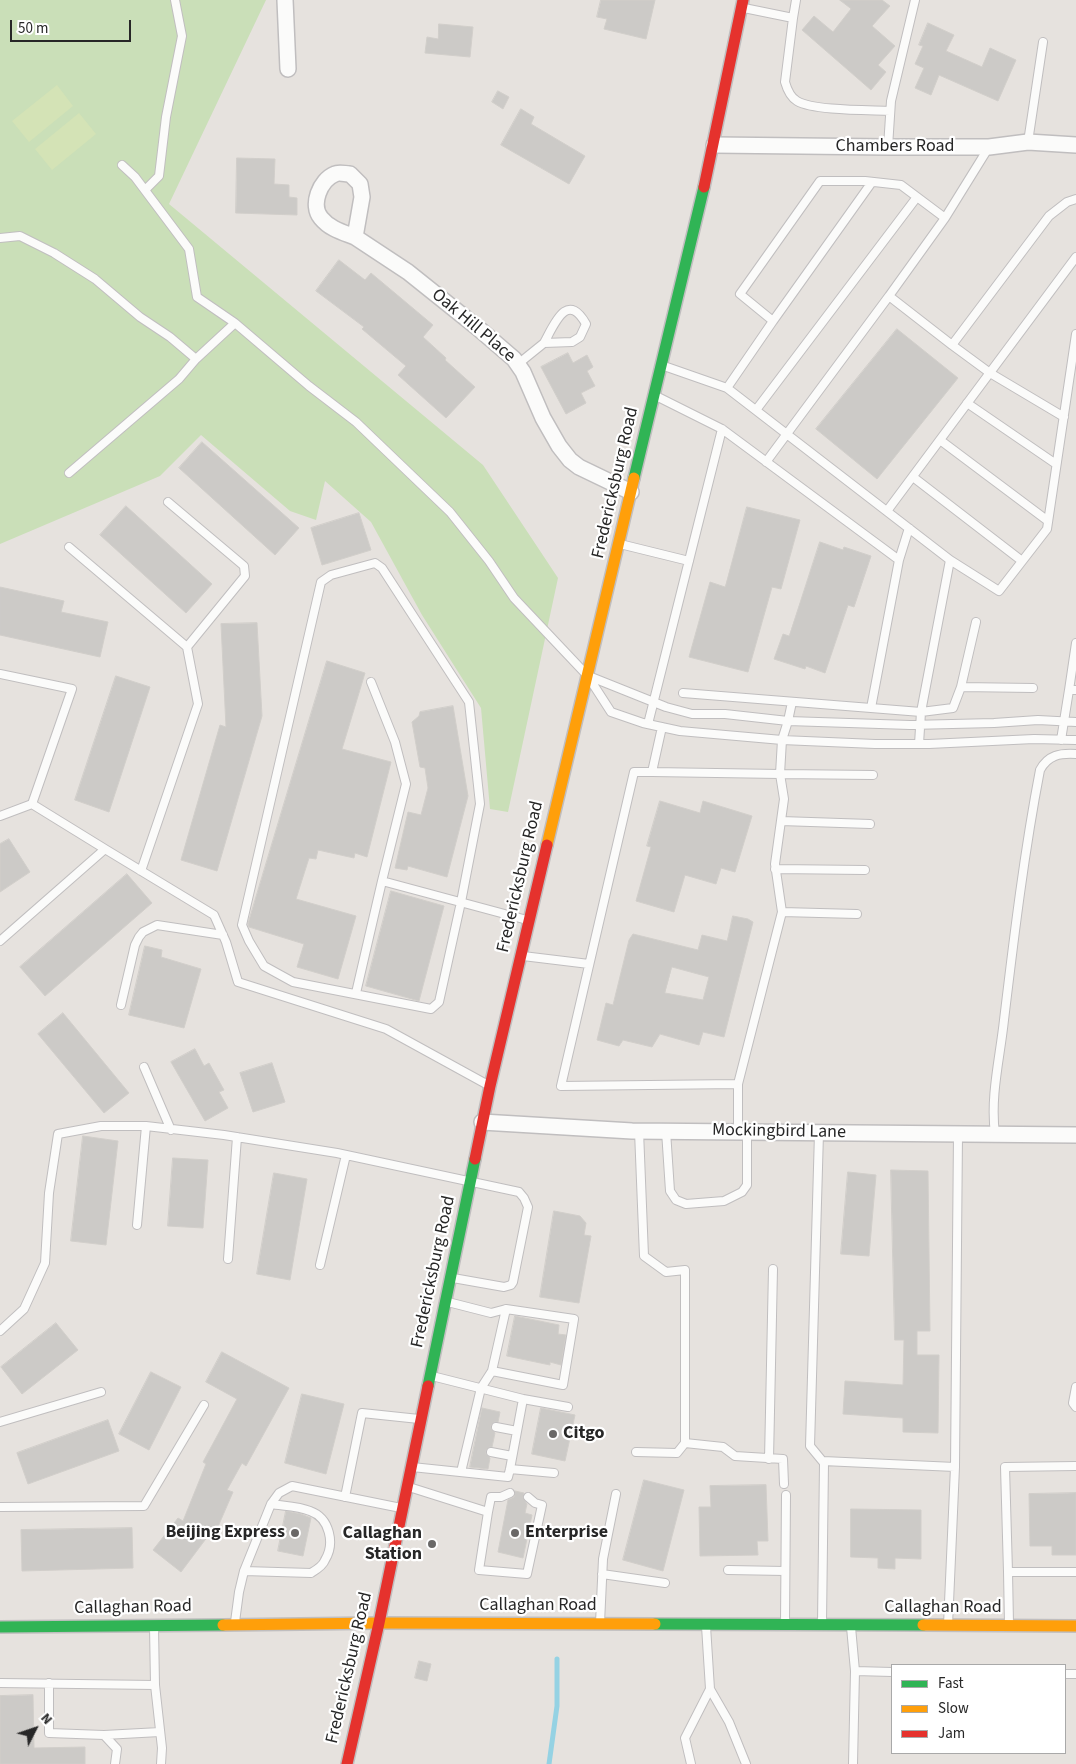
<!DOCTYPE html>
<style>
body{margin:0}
#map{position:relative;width:1076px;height:1764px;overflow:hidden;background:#e6e2de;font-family:"Source Sans 3",sans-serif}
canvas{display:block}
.legend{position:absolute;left:891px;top:1664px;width:175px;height:90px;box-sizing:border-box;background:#fff;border:1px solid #a9a9a9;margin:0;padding:6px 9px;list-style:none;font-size:15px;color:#272727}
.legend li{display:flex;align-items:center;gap:10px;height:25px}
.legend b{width:25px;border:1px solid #a9a9a9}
.north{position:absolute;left:10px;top:1704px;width:50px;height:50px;-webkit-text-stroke:4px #fff;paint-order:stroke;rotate:49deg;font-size:14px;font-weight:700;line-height:20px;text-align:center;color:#272727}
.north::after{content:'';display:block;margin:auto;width:18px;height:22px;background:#272727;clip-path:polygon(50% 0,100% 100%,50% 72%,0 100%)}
.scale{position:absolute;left:10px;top:20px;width:121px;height:22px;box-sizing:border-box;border:2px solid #272727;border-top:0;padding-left:6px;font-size:15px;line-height:18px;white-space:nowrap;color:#272727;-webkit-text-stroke:4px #fff;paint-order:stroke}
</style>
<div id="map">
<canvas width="1076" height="1764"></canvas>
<ul class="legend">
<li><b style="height:6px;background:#30b455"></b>Fast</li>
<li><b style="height:6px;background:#ff9f0a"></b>Slow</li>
<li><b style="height:6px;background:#e5322d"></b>Jam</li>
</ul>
<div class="north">N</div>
<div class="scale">50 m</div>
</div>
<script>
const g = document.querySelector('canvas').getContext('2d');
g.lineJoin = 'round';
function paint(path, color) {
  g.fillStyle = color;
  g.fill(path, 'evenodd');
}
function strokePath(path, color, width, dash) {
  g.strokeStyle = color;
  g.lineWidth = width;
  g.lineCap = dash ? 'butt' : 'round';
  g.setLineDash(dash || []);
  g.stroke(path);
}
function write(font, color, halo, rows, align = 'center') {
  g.font = font + ' "Source Sans 3",sans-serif';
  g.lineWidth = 4.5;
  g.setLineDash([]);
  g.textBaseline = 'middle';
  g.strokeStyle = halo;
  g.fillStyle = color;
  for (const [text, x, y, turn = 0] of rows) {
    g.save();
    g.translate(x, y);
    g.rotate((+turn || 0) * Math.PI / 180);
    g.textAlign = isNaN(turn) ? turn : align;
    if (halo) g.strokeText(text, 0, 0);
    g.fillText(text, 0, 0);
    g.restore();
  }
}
paint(new Path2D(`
 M 0,0 L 266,0 L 169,204 L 483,465 L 558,578 L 508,812 L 490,809 L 481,708 L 422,615 L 371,522 L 325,481 L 316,520 L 290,511 L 201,435 L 160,476 L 0,544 Z`), '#cadfb8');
paint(new Path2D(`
 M 57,85 L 73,106 L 29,142 L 12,121 Z
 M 79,113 L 96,134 L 52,170 L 35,149 Z`), '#d4e3b6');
strokePath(new Path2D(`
 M 549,1764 L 557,1706 L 557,1659`), '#95d2e3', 5);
const building = new Path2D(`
 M 601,0 L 655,0 L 646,39 L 604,29 L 607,19 L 597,17 Z
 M 840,0 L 882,0 L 890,6 L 872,26 L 895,46 L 878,65 L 886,72 L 871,90 L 802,30 L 814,16 L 833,32 L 851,9 Z
 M 928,23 L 954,35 L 946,51 L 982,67 L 990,48 L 1016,60 L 998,101 L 939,75 L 931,95 L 915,88 L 924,68 L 915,64 L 923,46 L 919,45 Z
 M 439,24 L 473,27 L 470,57 L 425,53 L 427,37 L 438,39 Z
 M 498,91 L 509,97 L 503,109 L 492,102 Z
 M 521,109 L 534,117 L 531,124 L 585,156 L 569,184 L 501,145 Z
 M 237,158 L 275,159 L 274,184 L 289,185 L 289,197 L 297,198 L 297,215 L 236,213 Z
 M 339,260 L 365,280 L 371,273 L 433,325 L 423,337 L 446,358 L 445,360 L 475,387 L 446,418 L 398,375 L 406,366 L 362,329 L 364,327 L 316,291 Z
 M 897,329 L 958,378 L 877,479 L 816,429 Z
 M 568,353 L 573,363 L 587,355 L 593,367 L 587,371 L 595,386 L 581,393 L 586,403 L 566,414 L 541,367 Z
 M 202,442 L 299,528 L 275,555 L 179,468 Z
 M 126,506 L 212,584 L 186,613 L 100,535 Z
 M 747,507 L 800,520 L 781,589 L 772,587 L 748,672 L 689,657 L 710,582 L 725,587 Z
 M 359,513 L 371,550 L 322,565 L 311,528 Z
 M 820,542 L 843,550 L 844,547 L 871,556 L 854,607 L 848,605 L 825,673 L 806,666 L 805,669 L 774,659 L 783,634 L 789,636 Z
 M 0,587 L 64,601 L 61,612 L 108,622 L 100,657 L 0,635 Z
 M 257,623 L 262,716 L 217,871 L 181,860 L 220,725 L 226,727 L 221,624 Z
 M 327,661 L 365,673 L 342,749 L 391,762 L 367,857 L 355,853 L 354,858 L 318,850 L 316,859 L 309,858 L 296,899 L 356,916 L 338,979 L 297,967 L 304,944 L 249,927 L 248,924 Z
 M 116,676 L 150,687 L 109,812 L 75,800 Z
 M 453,706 L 468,796 L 447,877 L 408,866 L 407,870 L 395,868 L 408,812 L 421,815 L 428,788 L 425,768 L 420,767 L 412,722 L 419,716 L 420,712 Z
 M 660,801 L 700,813 L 703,801 L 752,816 L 735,872 L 721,868 L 716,884 L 685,875 L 674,912 L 636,901 L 651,847 L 647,846 Z
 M 9,839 L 30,872 L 0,892 L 0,844 Z
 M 127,874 L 152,903 L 45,996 L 20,967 Z
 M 391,891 L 444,906 L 419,1001 L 366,986 Z
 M 733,916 L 748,919 L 753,922 L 724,1037 L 703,1032 L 699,1045 L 660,1034 L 652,1047 L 623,1040 L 619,1046 L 597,1040 L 606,1003 L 613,1005 L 629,940 L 633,934 L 698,950 L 702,935 L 727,941 ZM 672,967 L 709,977 L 703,1000 L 665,993 Z
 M 145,946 L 162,950 L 161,957 L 201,969 L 184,1028 L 129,1015 Z
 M 63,1013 L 129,1093 L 104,1113 L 38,1034 Z
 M 195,1049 L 204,1066 L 209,1063 L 224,1090 L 219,1092 L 228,1108 L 205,1121 L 171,1062 Z
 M 272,1063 L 285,1102 L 253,1112 L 240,1073 Z
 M 83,1136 L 118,1141 L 106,1245 L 71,1241 Z
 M 173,1158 L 208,1160 L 203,1228 L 168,1226 Z
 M 891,1170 L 928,1171 L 930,1331 L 917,1331 L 917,1355 L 939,1355 L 938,1433 L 903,1432 L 903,1418 L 843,1414 L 845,1381 L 903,1385 L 904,1340 L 895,1340 Z
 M 848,1172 L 876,1175 L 869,1256 L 841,1254 Z
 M 274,1173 L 307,1179 L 290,1280 L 257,1274 Z
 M 554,1211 L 580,1216 L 586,1223 L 584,1235 L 591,1236 L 579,1303 L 540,1297 Z
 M 515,1316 L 559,1325 L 558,1334 L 566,1335 L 561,1365 L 550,1362 L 550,1365 L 507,1356 Z
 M 56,1323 L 78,1350 L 22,1394 L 1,1367 Z
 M 222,1352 L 289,1388 L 246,1466 L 242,1463 L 227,1490 L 233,1492 L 217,1529 L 214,1528 L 181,1572 L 153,1550 L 178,1518 L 183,1521 L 206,1464 L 203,1462 L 237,1399 L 206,1382 Z
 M 151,1372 L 181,1387 L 149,1450 L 119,1434 Z
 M 302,1394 L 344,1404 L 326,1474 L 285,1463 Z
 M 482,1408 L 500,1412 L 498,1422 L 494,1422 L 491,1425 L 491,1429 L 495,1433 L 492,1447 L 489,1447 L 486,1450 L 486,1454 L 490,1458 L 488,1469 L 470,1467 Z
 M 541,1408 L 575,1415 L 565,1461 L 532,1454 Z
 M 108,1420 L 119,1451 L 28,1484 L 17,1453 Z
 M 644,1480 L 684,1490 L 663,1571 L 623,1560 Z
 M 766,1485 L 768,1541 L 757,1541 L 758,1555 L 700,1556 L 699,1507 L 711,1507 L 710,1486 Z
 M 515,1491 L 524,1493 L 523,1498 L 527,1504 L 525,1513 L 532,1515 L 523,1558 L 498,1552 L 508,1500 L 514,1497 Z
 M 1076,1493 L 1076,1555 L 1052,1555 L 1052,1546 L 1030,1546 L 1029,1494 Z
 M 851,1509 L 921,1510 L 921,1559 L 895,1558 L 895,1569 L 878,1568 L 878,1558 L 851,1557 Z
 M 286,1511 L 301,1514 L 311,1518 L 303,1556 L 278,1551 Z
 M 132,1528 L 133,1568 L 22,1571 L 21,1530 Z
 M 419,1661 L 431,1664 L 427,1681 L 415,1678 Z
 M 33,1695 L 34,1748 L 85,1747 L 85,1764 L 0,1764 L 0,1696 Z`);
paint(building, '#cccac7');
strokePath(building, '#d1ceca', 1);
const lane = new Path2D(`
 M 744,8 L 793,18 L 796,0
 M 793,18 L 785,82 C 787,89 790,97 797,101 C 814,111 869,110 890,111
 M 1028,142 L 1043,42
 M 888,147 L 891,101 L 915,0
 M 122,165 L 135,177 L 189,249 L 197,297 L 235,323 L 309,386 L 356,422 L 450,512 L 489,561 L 514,598 L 584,672
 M 145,190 L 159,176 L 166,117 L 182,36 L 175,0
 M 945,218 L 989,147
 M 0,238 L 20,236 L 54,253 L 95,279 L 140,317 L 170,337 L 196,359
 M 773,321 L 872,182
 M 952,345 L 990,373 L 1064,417
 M 518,364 L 544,343 L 572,342 L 580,337 L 586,324 C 567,290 554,325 544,343
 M 664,366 L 727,388 L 950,560
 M 727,388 L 773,321 L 740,294 L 820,181 L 865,181 L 901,185 L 945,218 L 889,296 L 952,345 L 1049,216 L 1067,202 L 1076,199
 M 656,396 L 722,429 L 899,560 L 871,708 L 683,693
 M 967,403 L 1056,464
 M 756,410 L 917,197
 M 940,440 L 1048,521
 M 766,462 L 889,296
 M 69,473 L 179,379 L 196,359 L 235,323
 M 913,477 L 1022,561
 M 168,502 L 244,566 L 245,576 L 187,647
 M 887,511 L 1076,257
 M 620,544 L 689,561
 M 69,547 L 187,647 L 198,704 L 141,871
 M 899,560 L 909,528
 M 375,563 L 382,568 L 469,702 L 480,804 L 461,902 L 439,1002 L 431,1009 L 293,982 L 264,966 L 249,941 L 242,925 L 321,582 L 331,575 Z
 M 1076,643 L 1069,690 L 1076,690
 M 0,674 L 72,689 L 32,804 L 105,849
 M 591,677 L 666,707 L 692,714 L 725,714 L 788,721 L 910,725 L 994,723 L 1038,720 L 1076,722
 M 591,681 L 611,712 L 643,723 L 680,731 L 782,740 L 875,744 L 929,744 L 1034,739 L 1076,740
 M 371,682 L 395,742 L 406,784 L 382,881
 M 961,687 L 976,622
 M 1033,688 L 961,687 L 953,708 L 921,712 L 950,560 L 999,591 L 1047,529 L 1076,334
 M 871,708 L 921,712 L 919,744
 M 648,724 L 722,429
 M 662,727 L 652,772 L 634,772 L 561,1086 L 738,1084 L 782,912 L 775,864 L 784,799 L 780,774 L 873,775
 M 1061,740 L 1069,690
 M 652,772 L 780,774 L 782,740 L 788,721 L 792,702
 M 0,816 L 32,804
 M 781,821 L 870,824
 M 775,869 L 865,870
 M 782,912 L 857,914
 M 0,941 L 105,849 L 214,915 L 226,942 L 238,982 L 386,1029 L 488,1085
 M 523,956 L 589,964
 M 356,993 L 382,881 L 527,920
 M 121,1005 L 135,945 L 139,937 L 143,932 L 157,925 L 223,935
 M 144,1067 L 171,1130
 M 639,1131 L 644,1256 L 666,1272 L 685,1270 L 685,1443 L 723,1447 L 735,1456 L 783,1459 L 784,1484
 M 666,1131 L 670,1191 L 676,1200 L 686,1204 L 724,1201 L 742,1192 L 747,1185 L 747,1132
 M 738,1132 L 738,1084
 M 819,1133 L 810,1446 L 824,1463 L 822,1623
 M 995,1134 C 990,1096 1000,1058 1004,1020 C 1014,937 1024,853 1040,770 C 1048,755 1060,753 1076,754
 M 137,1225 L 146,1126
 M 228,1259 L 237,1137
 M 320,1265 L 346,1155
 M 448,1302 L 491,1313 L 506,1309 L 492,1371 L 563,1385 L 574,1319 L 506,1309
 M 0,1331 L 24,1309 L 45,1263 L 49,1193 L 58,1134 L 101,1126 L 146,1126 L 224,1135 L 337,1153 L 519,1192 L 524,1198 L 528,1207 L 513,1282 L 511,1285 L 504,1287 L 453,1278
 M 1076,1387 L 1073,1403 L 1076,1407
 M 523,1399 L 568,1407
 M 0,1422 L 101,1392
 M 496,1427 L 517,1431
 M 491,1452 L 512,1456
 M 636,1452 L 677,1453 L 685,1443
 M 769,1459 L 773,1269
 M 823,1461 L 955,1467 L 948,1625
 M 412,1467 L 508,1477 L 510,1469 L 523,1399 L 432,1376
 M 955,1467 L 958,1134
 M 510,1469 L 554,1473
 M 461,1472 L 481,1388 L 492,1371
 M 409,1487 L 488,1512 L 479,1570 L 527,1574 L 542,1505 L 535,1503 L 528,1497
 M 345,1497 L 362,1413 L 419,1419
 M 0,1507 L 144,1506 L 204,1405
 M 488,1512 L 491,1497 L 501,1497 L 510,1493
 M 728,1570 L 785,1571
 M 244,1571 L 311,1573 C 316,1570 323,1566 325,1560 C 335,1544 330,1518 310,1511 C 299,1506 284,1506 271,1504
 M 1008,1572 L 1005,1467 L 1076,1466
 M 602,1574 L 665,1583
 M 235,1622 L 239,1592 L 244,1571 L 271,1504 L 279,1493 L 292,1486 L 401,1508
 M 600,1623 L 603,1559 L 616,1494
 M 785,1623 L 786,1495
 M 1009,1624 L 1008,1572 L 1076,1572
 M 706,1626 L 710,1689 L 729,1722 L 746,1764
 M 154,1627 L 155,1685 L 162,1748 L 161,1764
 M 851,1627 L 855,1671 L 892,1672
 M 1065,1674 L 1076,1674
 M 0,1683 L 155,1685
 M 49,1683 L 49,1733 L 104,1735 L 117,1749 L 115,1764
 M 104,1735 L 160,1732
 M 691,1764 L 685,1738 L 710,1689
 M 853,1764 L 855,1671`);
const street = new Path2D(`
 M 285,0 L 288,69
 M 714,145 L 888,147 L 989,147 L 1028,142 L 1076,145
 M 355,237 C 342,232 330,229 321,218 C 310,205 320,180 335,174 C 339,172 345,174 350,174 L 360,184 L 362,197 L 355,237 L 408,272 L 478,328 L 514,359 L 523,372 L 543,418 L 559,446 L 570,460 L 579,467 L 631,492
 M 482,1122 L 632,1131 L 1076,1135`);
const fast = new Path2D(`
 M 634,478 L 704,187
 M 428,1386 L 475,1159
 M 655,1624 L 923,1625
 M 0,1627 L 223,1625`);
const slow = new Path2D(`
 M 547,845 L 634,478
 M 223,1625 L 379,1623 L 655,1624
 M 923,1625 L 1076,1626`);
const jam = new Path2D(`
 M 704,187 L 743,0
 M 475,1159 L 490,1086 L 547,845
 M 347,1764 L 379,1623 L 428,1386`);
strokePath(lane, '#c0bebf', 10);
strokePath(street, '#c0bebf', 18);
strokePath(fast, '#c0bebf', 14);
strokePath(slow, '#c0bebf', 14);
strokePath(jam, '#c0bebf', 14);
strokePath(lane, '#fbfbfa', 8);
strokePath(street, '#fbfbfa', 15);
strokePath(fast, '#30b455', 11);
strokePath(slow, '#ff9f0a', 11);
strokePath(jam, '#e5322d', 11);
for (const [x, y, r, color] of [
 [553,1434,5,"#6a6867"],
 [295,1533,5,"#6a6867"],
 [515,1533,5,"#6a6867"],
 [432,1544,5,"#6a6867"]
]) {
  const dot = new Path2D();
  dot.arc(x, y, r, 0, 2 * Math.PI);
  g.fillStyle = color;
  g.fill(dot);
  strokePath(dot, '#fff', 2);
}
write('18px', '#272727', '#fff', [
 ["Chambers Road",895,147],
 ["Oak Hill Place",473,326,40],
 ["Fredericksburg Road",616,483,-77],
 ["Fredericksburg Road",521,877,-77],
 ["Mockingbird Lane",779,1132,1],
 ["Fredericksburg Road",434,1272,-78],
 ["Callaghan Road",538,1606],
 ["Callaghan Road",133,1608,-1],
 ["Callaghan Road",943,1608],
 ["Fredericksburg Road",350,1668,-77]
]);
write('bold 18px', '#272727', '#fff', [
 ["Citgo",563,1434],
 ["Beijing Express",285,1533,"right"],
 ["Enterprise",525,1533],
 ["Callaghan",422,1534,"right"],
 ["Station",422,1555,"right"]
], 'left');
</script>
